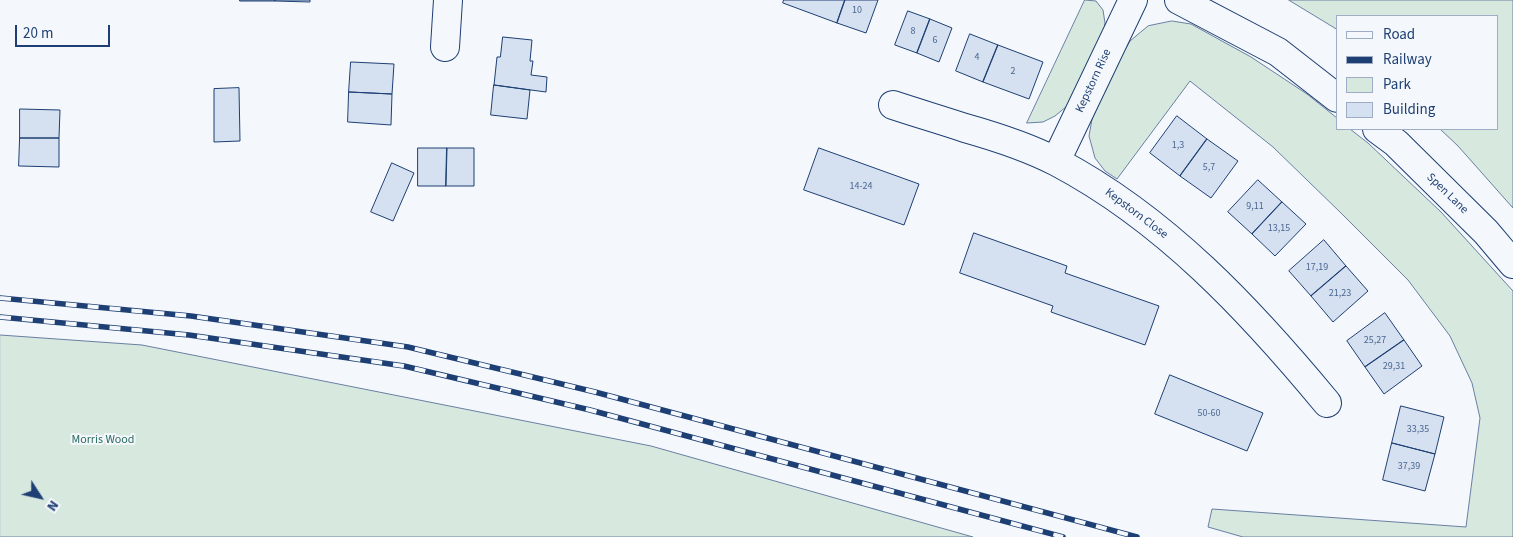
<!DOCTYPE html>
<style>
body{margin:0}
#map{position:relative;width:1513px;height:537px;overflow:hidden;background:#f4f7fb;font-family:"Source Sans 3",sans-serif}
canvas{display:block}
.legend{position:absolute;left:1336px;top:15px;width:162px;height:115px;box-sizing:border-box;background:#f4f7fb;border:1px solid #9eadc5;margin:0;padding:6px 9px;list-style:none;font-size:15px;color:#1d3f73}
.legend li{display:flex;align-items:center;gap:10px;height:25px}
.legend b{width:25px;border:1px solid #9eadc5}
.north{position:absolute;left:15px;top:472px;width:50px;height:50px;-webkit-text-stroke:4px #f4f7fb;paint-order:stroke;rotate:125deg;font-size:14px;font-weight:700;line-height:20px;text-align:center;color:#1d3f73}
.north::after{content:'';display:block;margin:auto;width:18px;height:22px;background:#1d3f73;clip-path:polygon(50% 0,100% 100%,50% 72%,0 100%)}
.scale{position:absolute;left:15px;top:25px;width:95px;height:22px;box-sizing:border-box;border:2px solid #1d3f73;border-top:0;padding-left:6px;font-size:15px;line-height:18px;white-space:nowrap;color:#1d3f73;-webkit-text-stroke:4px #f4f7fb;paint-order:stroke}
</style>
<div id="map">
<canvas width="1513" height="537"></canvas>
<ul class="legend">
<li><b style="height:6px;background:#f4f7fb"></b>Road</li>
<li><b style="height:6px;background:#1d3f73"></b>Railway</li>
<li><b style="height:14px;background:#d7e8df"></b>Park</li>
<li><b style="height:14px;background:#d5e0f0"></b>Building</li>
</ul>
<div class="north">N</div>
<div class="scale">20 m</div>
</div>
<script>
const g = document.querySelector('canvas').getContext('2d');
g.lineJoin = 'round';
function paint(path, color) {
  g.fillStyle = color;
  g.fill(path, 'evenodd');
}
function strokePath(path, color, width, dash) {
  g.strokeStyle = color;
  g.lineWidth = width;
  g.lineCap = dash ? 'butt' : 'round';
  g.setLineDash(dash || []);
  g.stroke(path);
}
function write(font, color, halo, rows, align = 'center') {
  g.font = font + ' "Source Sans 3",sans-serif';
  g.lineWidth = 4;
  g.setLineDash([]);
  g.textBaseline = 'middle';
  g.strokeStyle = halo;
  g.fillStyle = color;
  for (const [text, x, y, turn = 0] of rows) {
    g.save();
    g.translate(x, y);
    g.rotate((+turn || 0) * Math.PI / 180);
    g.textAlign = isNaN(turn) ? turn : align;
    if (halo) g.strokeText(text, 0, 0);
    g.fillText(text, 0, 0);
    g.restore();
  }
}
const green = new Path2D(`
 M 1085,0 L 1096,1 L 1103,10 L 1105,23 L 1103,36 L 1075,93 L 1067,106 L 1055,116 L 1043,122 L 1027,123 Z
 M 1289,0 L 1513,0 L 1513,208 L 1458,146 L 1440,129 L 1497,129 L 1497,16 L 1337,16 L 1337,29 Z
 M 1172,21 L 1191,24 L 1251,57 L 1307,94 L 1337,118 L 1337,129 L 1350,129 L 1368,143 L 1441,212 L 1513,291 L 1513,537 L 1243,537 L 1208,527 L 1212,509 L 1466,527 L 1480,418 L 1472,383 L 1450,336 L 1408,280 L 1342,214 L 1273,147 L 1190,81 L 1117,179 L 1105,171 L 1095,158 L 1089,136 L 1092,119 L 1117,63 L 1130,41 L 1148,26 Z
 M 0,335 L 142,345 L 651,446 L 973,537 L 0,537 Z`);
paint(green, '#d7e8df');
strokePath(green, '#687fa3', 1);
const building = new Path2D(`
 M 240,0 L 275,0 L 275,1 L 240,1 Z
 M 275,0 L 310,0 L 310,2 L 275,1 Z
 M 784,0 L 845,0 L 837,23 L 783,3 Z
 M 845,0 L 878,0 L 866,33 L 837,23 Z
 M 908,11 L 930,19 L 917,53 L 895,45 Z
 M 930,19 L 952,28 L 939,62 L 917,53 Z
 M 970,34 L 998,45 L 983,82 L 956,71 Z
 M 503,37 L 532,40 L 530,61 L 533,61 L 531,75 L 547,77 L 546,92 L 494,85 L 497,57 L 500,57 Z
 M 998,45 L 1043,62 L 1029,99 L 983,82 Z
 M 351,62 L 394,64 L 392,94 L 349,92 Z
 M 494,85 L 530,90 L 527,119 L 491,115 Z
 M 239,88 L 240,141 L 214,142 L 214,89 Z
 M 349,92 L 392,94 L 391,125 L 348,122 Z
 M 20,109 L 60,110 L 59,138 L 20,138 Z
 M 1177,116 L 1207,139 L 1180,176 L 1150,153 Z
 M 20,138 L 59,138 L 59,167 L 19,166 Z
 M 1207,139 L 1238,161 L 1211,198 L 1180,176 Z
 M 418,148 L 447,148 L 446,186 L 418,186 Z
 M 447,148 L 474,148 L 474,186 L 446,186 Z
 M 819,148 L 919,184 L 904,225 L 804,190 Z
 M 392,163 L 414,173 L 393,221 L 371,212 Z
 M 1258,180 L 1282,202 L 1252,234 L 1228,212 Z
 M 1282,202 L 1306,224 L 1275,256 L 1252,234 Z
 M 974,233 L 1067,266 L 1065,273 L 1159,306 L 1145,345 L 1051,312 L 1053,306 L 960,273 Z
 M 1324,240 L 1346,266 L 1311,296 L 1289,271 Z
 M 1346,266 L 1368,291 L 1333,322 L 1311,296 Z
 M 1385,313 L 1404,340 L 1365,367 L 1347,341 Z
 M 1404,340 L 1422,366 L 1384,394 L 1365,367 Z
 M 1170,375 L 1263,413 L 1247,451 L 1155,414 Z
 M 1401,406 L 1444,417 L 1435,454 L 1392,443 Z
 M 1392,443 L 1435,454 L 1425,491 L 1383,480 Z`);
paint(building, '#d5e0f0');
strokePath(building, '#1d3f73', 1);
const street = new Path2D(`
 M 445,47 L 448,0
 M 893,105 C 917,113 941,120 965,128 C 997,137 1028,147 1057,162 C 1165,219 1250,310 1327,403
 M 1056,161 L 1133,0`);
const secondary = new Path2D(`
 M 1179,0 L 1278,52 L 1337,98
 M 1377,129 L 1396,143 L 1486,232 L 1513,264`);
strokePath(street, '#1d3f73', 30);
strokePath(secondary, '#1d3f73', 30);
strokePath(street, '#f4f7fb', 28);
strokePath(secondary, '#f4f7fb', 28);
const rail = new Path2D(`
 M 0,298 L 191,316 L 408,347 L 595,392 L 1137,537
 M 0,317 L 189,335 L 404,366 L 590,410 L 1063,537`);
strokePath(rail, '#1d3f73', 5.5);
strokePath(rail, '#f4f7fb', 4, [11]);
write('10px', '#4b6792', null, [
 ["10",857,11],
 ["8",913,32],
 ["6",935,41],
 ["4",977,58],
 ["2",1013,72],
 ["1,3",1178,146],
 ["5,7",1209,168],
 ["14-24",861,187],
 ["9,11",1255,207],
 ["13,15",1279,229],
 ["17,19",1317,268],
 ["21,23",1340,294],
 ["25,27",1375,341],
 ["29,31",1394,367],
 ["50-60",1209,414],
 ["33,35",1418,430],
 ["37,39",1409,467]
]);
write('12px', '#1d3f73', '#f4f7fb', [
 ["Kepstorn Rise",1094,81,-65],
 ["Spen Lane",1447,194,44],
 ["Kepstorn Close",1136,214,37]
]);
write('12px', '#2c6c60', '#f4f7fb', [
 ["Morris Wood",103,440]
]);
</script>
